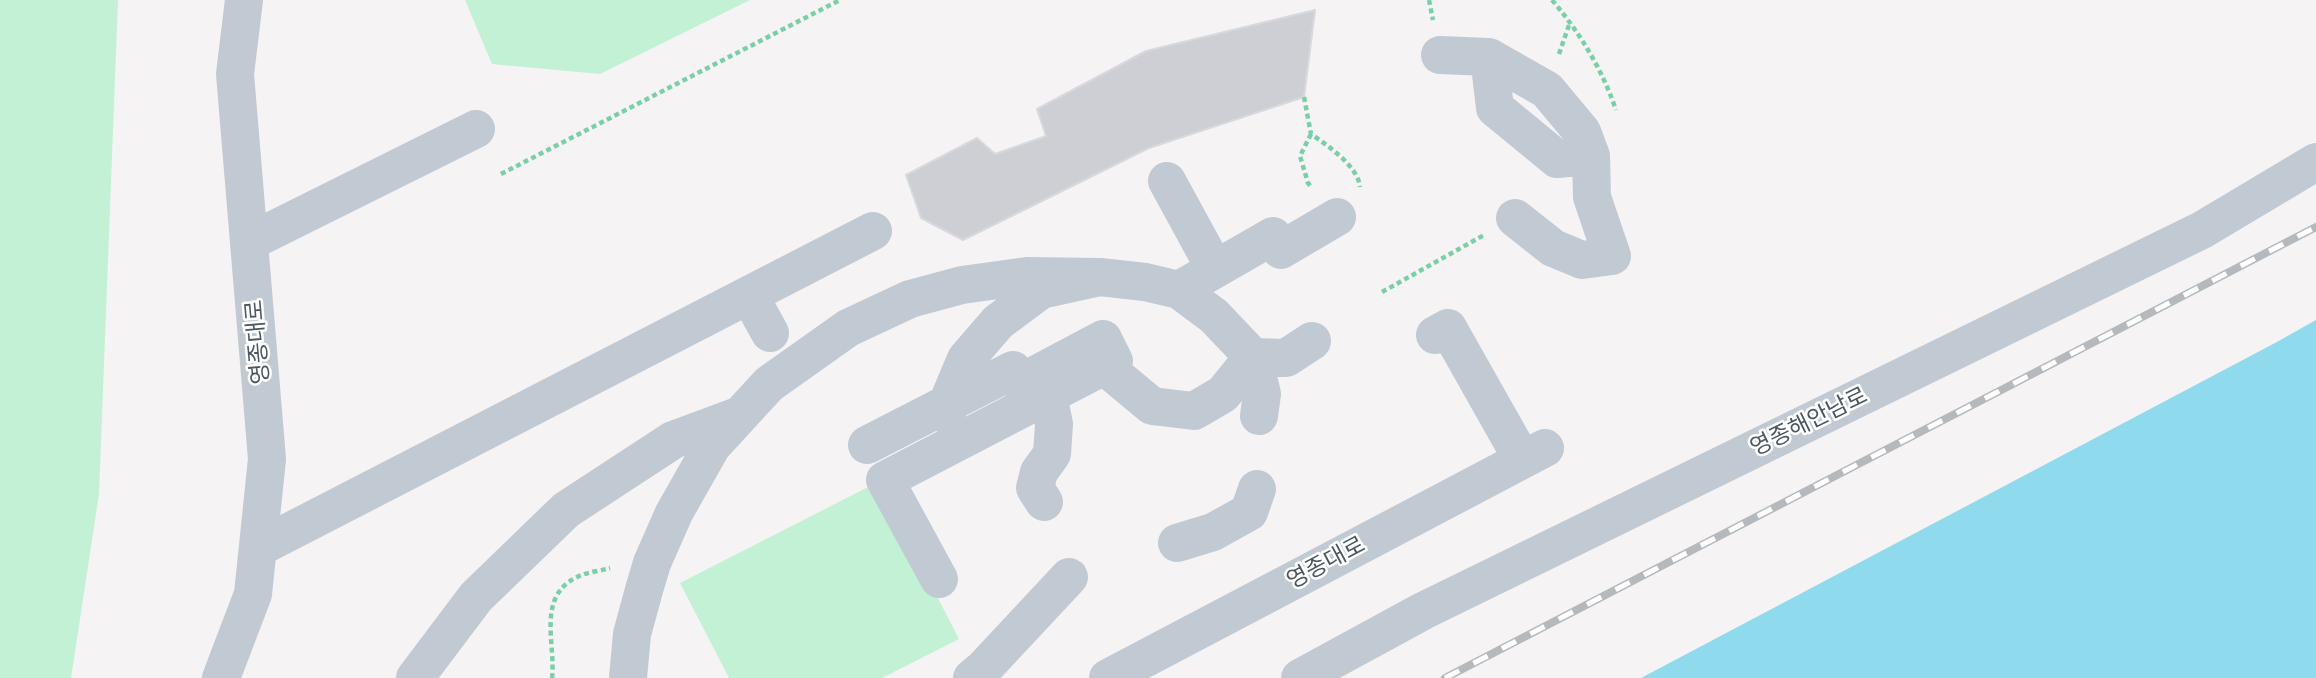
<!DOCTYPE html>
<meta charset="utf-8">
<style>
body{margin:0}
canvas{display:block;background:#f5f3f3}
</style>
<canvas width="2316" height="678"></canvas>
<script>
const g = document.querySelector('canvas').getContext('2d');
g.lineJoin = 'round';
function paint(path, color) {
  g.fillStyle = color;
  g.fill(path, 'evenodd');
}
function strokePath(path, color, width, dash) {
  g.strokeStyle = color;
  g.lineWidth = width;
  g.lineCap = dash ? 'butt' : 'round';
  g.setLineDash(dash || []);
  g.stroke(path);
}
function write(font, color, halo, rows, align = 'center') {
  g.font = font + ' Inter,"Noto Sans KR",sans-serif';
  g.lineWidth = 5;
  g.setLineDash([]);
  g.textBaseline = 'middle';
  g.strokeStyle = halo;
  g.fillStyle = color;
  for (const [text, x, y, turn = 0] of rows) {
    g.save();
    g.translate(x, y);
    g.rotate((+turn || 0) * Math.PI / 180);
    g.textAlign = isNaN(turn) ? turn : align;
    if (halo) g.strokeText(text, 0, 0);
    g.fillText(text, 0, 0);
    g.restore();
  }
}
paint(new Path2D(`
 M 0,0 L 118,0 L 99,494 L 71,678 L 0,678 Z
 M 465,0 L 750,0 L 600,74 L 492,64 Z
 M 878,482 L 959,639 L 882,678 L 729,678 L 680,583 Z`), '#c3f1d5');
paint(new Path2D(`
 M 2316,320 L 2316,678 L 1641,678 L 2275,343 Z`), '#90daee');
const building = new Path2D(`
 M 1315,10 L 1304,97 L 1149,148 L 963,240 L 921,218 L 906,175 L 977,138 L 995,154 L 1046,136 L 1037,109 L 1146,51 Z`);
paint(building, '#cdcfd5');
strokePath(building, '#d7d9de', 2);
strokePath(new Path2D(`
 M 1429,0 L 1433,20
 M 1552,0 C 1580,33 1602,69 1616,110
 M 1559,54 L 1570,22
 M 1304,97 L 1311,134 C 1327,145 1358,166 1360,187
 M 1311,134 L 1300,156 L 1308,183 L 1312,188
 M 501,174 L 840,0
 M 1382,292 L 1484,235
 M 552,678 C 556,643 536,597 577,577 C 587,572 600,571 610,568`), '#7ad0a6', 4.5, [5, 3.5]);
strokePath(new Path2D(`
 M 1440,55 L 1489,57 L 1547,90 L 1582,132 L 1591,156 L 1592,197 L 1612,256 L 1582,260 L 1553,248 L 1515,218
 M 1489,57 L 1495,108 L 1557,159 L 1591,156
 M 1167,181 L 1215,269
 M 249,242 L 476,129
 M 1179,290 L 1273,236 L 1281,250 L 1337,217
 M 749,295 L 770,333
 M 1435,335 L 1448,328 L 1522,459
 M 1104,366 L 1152,406 L 1194,411 L 1223,394 L 1253,357 L 1286,358 L 1312,341
 M 947,415 L 947,404 L 966,359 L 998,322 L 1041,290 L 1100,277 L 1145,282 L 1179,290 L 1214,316 L 1253,357 L 1262,394 L 1259,416
 M 867,445 L 1013,370 L 1020,383 L 1103,339 L 1114,361 L 885,480 L 939,579
 M 1044,502 L 1035,488 L 1039,472 L 1052,454 L 1054,424 L 1048,395
 M 1177,543 L 1213,532 L 1249,512 L 1257,489
 M 258,548 L 873,231
 M 221,678 L 253,594 L 267,459 L 235,74 L 244,0
 M 415,678 L 476,597 L 566,510 L 673,440 L 735,417
 M 628,678 L 632,634 L 644,590 L 652,563 L 674,513 L 712,446 L 769,384 L 848,328 L 910,299 L 962,285 L 1027,276 L 1100,277
 M 972,678 L 984,668 L 1069,577
 M 1108,678 L 1545,448
 M 1300,678 L 1423,611 L 2202,230 L 2316,162`), '#c1cad2', 38);
const rail = new Path2D(`
 M 1445,678 L 2316,227`);
strokePath(rail, '#b5b8bd', 8);
strokePath(rail, '#fff', 5, [16]);
write('23px', '#4a5661', '#fff', [
 ["영종대로",258,342,-95],
 ["영종해안남로",1809,422,-26],
 ["영종대로",1326,563,-28]
]);
</script>
